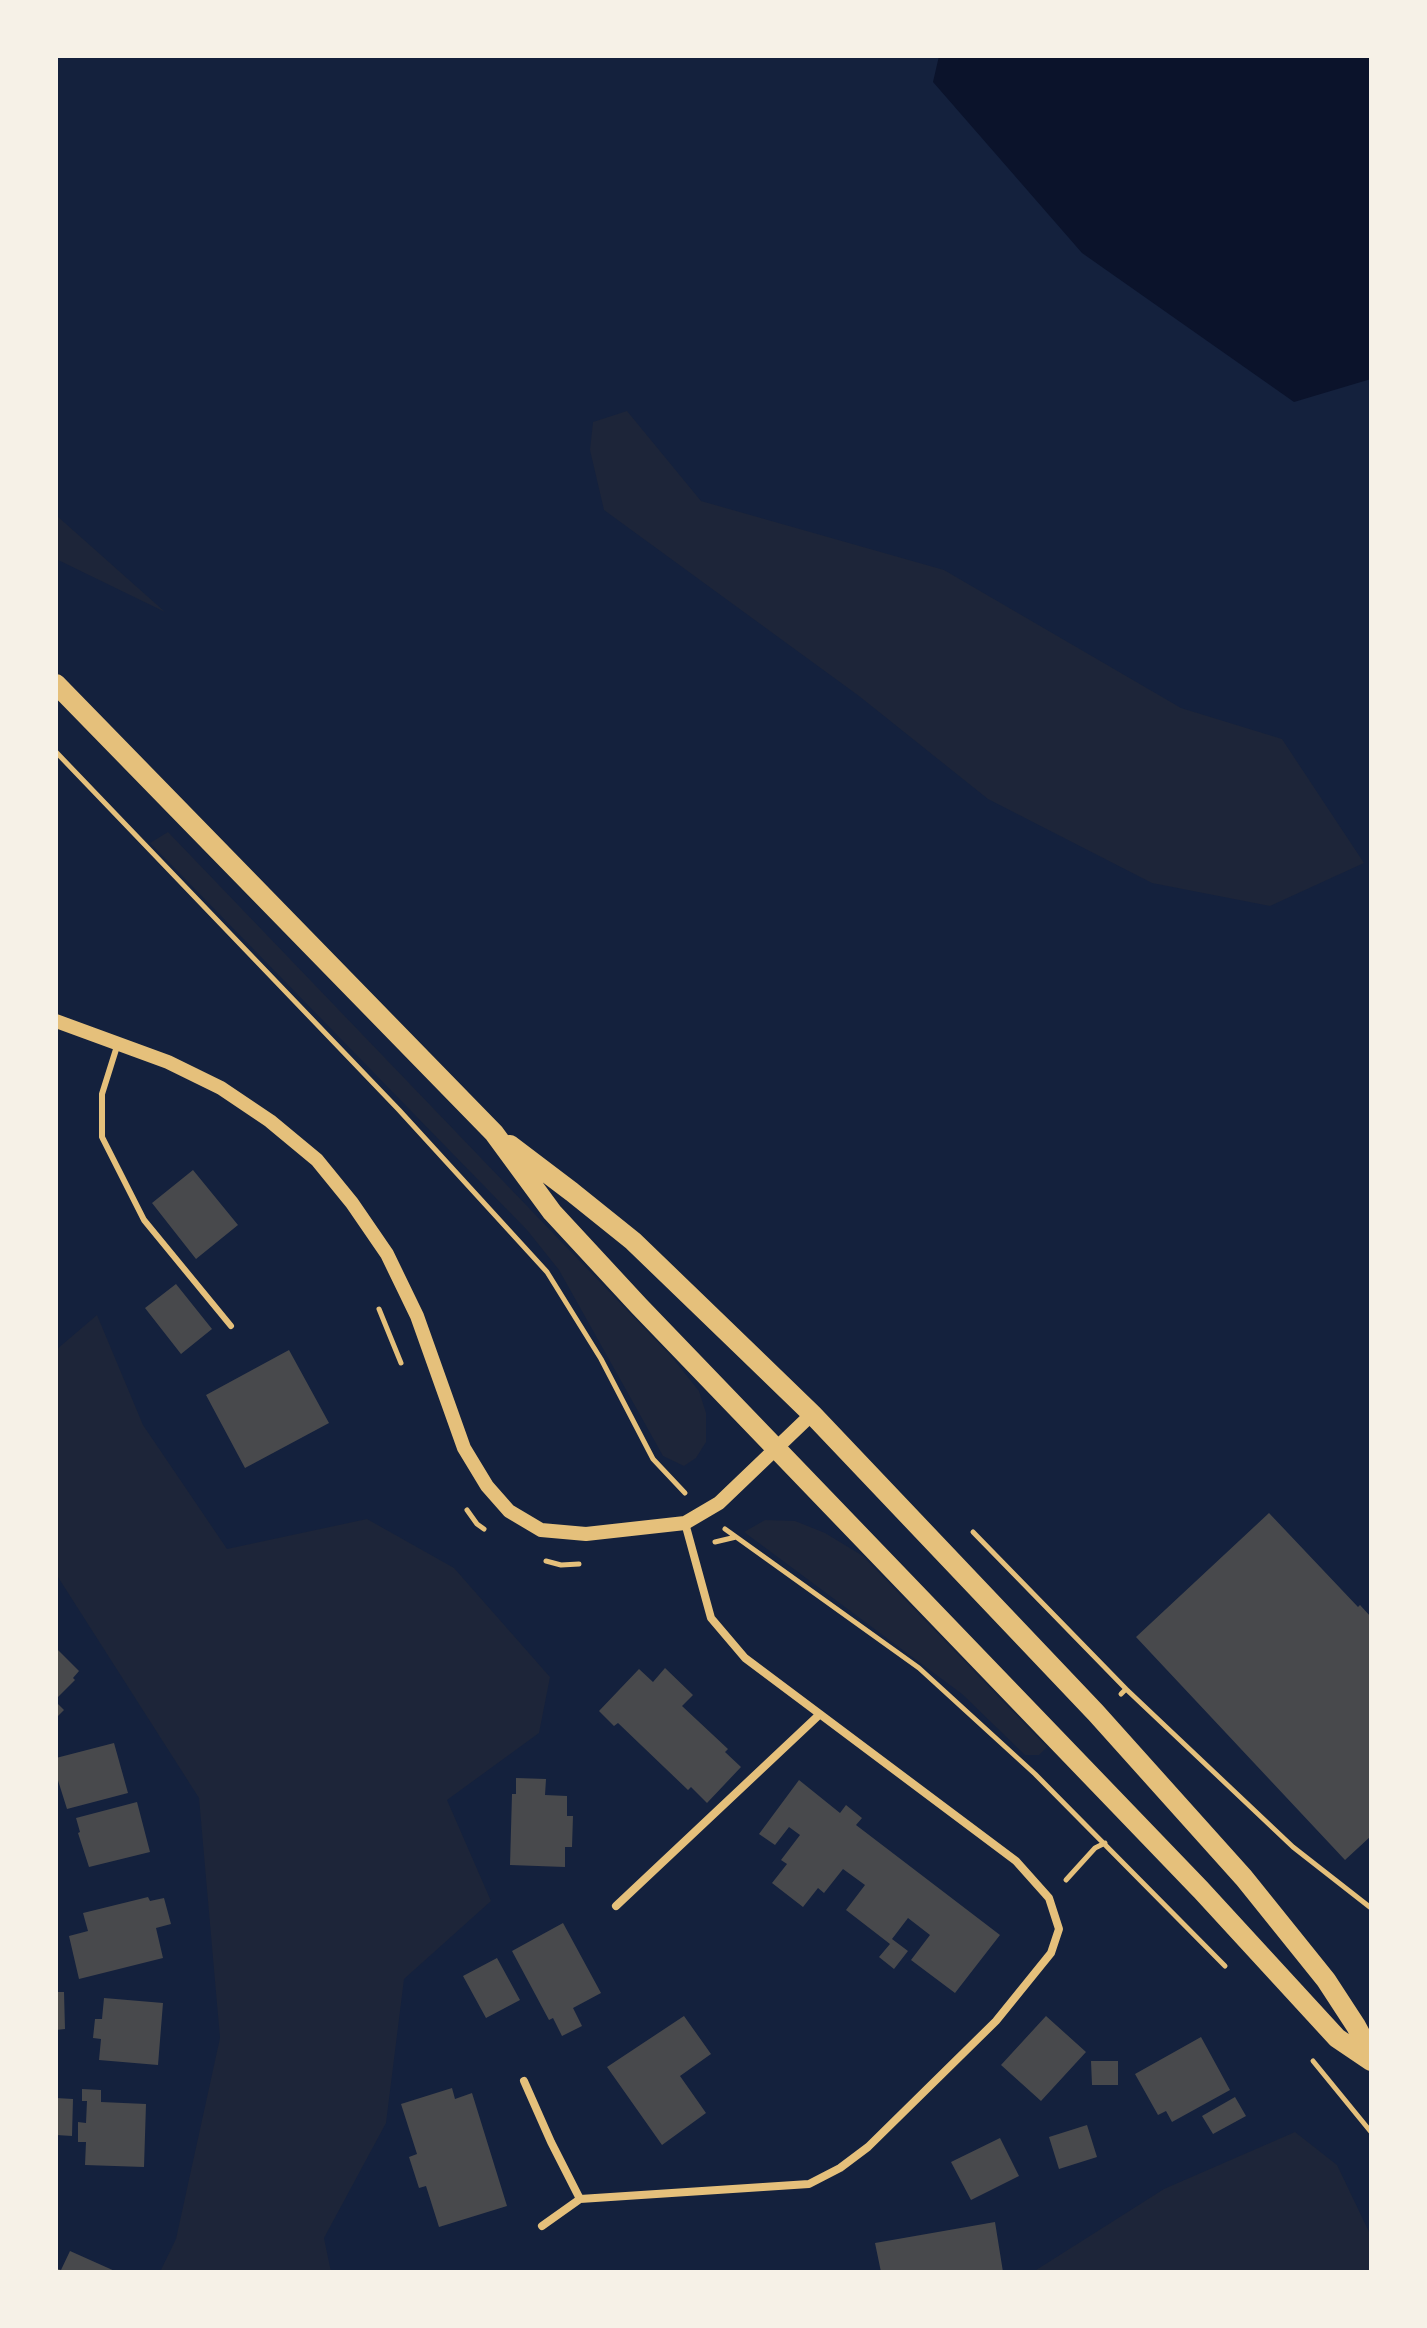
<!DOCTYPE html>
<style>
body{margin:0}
#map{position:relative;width:1427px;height:2328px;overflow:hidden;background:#14213d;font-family:"Asap Condensed",sans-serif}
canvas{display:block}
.frame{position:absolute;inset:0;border:58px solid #f6f1e7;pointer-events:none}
</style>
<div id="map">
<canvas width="1427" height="2328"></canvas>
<div class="frame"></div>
</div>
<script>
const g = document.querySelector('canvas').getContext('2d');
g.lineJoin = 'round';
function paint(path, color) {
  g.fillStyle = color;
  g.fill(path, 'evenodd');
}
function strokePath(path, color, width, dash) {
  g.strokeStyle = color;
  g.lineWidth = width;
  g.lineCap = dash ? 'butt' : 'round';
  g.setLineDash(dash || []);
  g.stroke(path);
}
paint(new Path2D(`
 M 627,411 L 701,501 L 944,570 L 1181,708 L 1282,739 L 1364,863 L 1270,906 L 1152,883 L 988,799 L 859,696 L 604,510 L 590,450 L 593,422 Z
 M 56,515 L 165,612 L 56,559 Z
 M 168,832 L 671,1356 L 699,1391 L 706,1413 L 706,1442 L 696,1458 L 684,1466 L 663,1456 L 559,1270 L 527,1230 L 150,843 Z
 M 97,1315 L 143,1425 L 227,1549 L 367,1519 L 454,1568 L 550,1677 L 539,1733 L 447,1800 L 491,1901 L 404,1979 L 386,2123 L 324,2238 L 331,2272 L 160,2272 L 176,2239 L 220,2038 L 199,1798 L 56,1574 L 56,1350 Z
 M 765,1520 L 795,1521 L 825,1533 L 863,1556 L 1047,1747 L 1039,1755 L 1025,1755 L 962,1694 L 744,1532 Z
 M 1295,2132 L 1337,2165 L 1371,2236 L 1371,2272 L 1033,2272 L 1164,2189 Z`), '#1d2539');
paint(new Path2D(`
 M 939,56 L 1371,56 L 1371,379 L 1294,402 L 1082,253 L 933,82 Z`), '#0b132b');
paint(new Path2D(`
 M 193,1170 L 238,1225 L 196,1259 L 152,1203 Z
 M 176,1284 L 212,1329 L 181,1354 L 145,1308 Z
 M 289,1350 L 329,1423 L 245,1468 L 206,1395 Z
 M 1269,1513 L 1358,1607 L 1360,1605 L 1371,1617 L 1371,1836 L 1345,1860 L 1136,1637 Z
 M 56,1648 L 79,1671 L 73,1678 L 75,1680 L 56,1699 Z
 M 665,1668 L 693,1695 L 682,1706 L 728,1749 L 725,1752 L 741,1767 L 707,1803 L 691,1787 L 688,1790 L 618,1723 L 614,1726 L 599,1711 L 639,1669 L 653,1682 Z
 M 56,1702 L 64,1710 L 56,1718 Z
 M 114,1743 L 128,1793 L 67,1809 L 56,1774 L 58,1774 L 56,1758 Z
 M 516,1778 L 546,1779 L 545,1795 L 567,1796 L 567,1816 L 573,1816 L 572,1847 L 565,1847 L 565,1867 L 510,1865 L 512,1794 L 516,1794 Z
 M 799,1780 L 840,1813 L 846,1805 L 862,1818 L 856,1825 L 1000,1935 L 955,1993 L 911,1960 L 930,1935 L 908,1918 L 892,1939 L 908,1951 L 894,1969 L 879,1957 L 890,1944 L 846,1910 L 865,1885 L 843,1869 L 824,1893 L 818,1888 L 803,1907 L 772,1883 L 787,1864 L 781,1860 L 800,1835 L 789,1827 L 775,1845 L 759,1834 Z
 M 137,1802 L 150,1852 L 89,1867 L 78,1833 L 80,1832 L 76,1818 Z
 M 148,1897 L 150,1901 L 164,1898 L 171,1924 L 156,1928 L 163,1958 L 79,1979 L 69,1936 L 88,1931 L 83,1913 Z
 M 563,1923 L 601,1993 L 573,2008 L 582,2026 L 562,2036 L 553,2018 L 549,2020 L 512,1951 Z
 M 497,1958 L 520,2000 L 486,2018 L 463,1976 Z
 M 56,1992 L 64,1992 L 65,2029 L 56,2030 Z
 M 104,1998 L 163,2003 L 158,2065 L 99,2060 L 101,2039 L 93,2038 L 95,2019 L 102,2019 Z
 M 684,2016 L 711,2054 L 680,2076 L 706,2113 L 662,2145 L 607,2067 Z
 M 1046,2016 L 1086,2052 L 1041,2101 L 1001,2065 Z
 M 1201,2037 L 1230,2090 L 1172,2122 L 1166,2111 L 1158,2115 L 1135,2074 Z
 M 1091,2061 L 1118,2061 L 1118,2085 L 1092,2085 Z
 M 452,2088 L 455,2099 L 472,2093 L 507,2206 L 439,2227 L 426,2186 L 419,2188 L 409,2157 L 417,2154 L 401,2104 Z
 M 82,2089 L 101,2090 L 101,2102 L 146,2104 L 144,2167 L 85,2165 L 86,2142 L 78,2142 L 78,2122 L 86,2123 L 87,2101 L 82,2101 Z
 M 1235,2097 L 1246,2116 L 1213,2134 L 1202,2116 Z
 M 56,2098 L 73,2099 L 72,2136 L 56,2135 Z
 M 1087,2125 L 1097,2157 L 1059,2169 L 1049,2137 Z
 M 1000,2138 L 1019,2176 L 971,2200 L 951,2162 Z
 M 995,2222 L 1003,2272 L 881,2272 L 875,2243 Z
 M 70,2251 L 117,2272 L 56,2272 L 56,2268 L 61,2270 Z`), '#48494c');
strokePath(new Path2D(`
 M 56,752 L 399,1110 L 547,1272 L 601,1359 L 653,1459 L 685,1493
 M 379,1309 L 401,1363
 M 467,1510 L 477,1524 L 484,1529
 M 725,1529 L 919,1668 L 1035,1774 L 1225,1966
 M 973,1532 L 1126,1689
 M 715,1542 L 736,1537
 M 546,1561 L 561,1565 L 579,1564
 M 1121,1694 L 1126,1689 L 1293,1847 L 1371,1908
 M 1066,1880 L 1095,1848 L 1105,1843
 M 1313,2061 L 1371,2132`), '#e5c07b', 5);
strokePath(new Path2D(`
 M 118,1043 L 102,1094 L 102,1137 L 144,1220 L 231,1326`), '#e5c07b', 6);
strokePath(new Path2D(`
 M 616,1906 L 820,1714
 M 524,2081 L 551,2142 L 580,2199
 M 542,2226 L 580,2199 L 809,2184 L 840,2168 L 868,2147 L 996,2021 L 1051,1953 L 1059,1929 L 1049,1898 L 1016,1861 L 745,1658 L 711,1618 L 685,1523`), '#e5c07b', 8);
strokePath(new Path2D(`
 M 56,1021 L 168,1062 L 221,1088 L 270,1121 L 317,1160 L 352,1203 L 387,1254 L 417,1316 L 464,1448 L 487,1486 L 509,1511 L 541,1530 L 586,1534 L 685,1523 L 719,1503 L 812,1414`), '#e5c07b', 14);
strokePath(new Path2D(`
 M 56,684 L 494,1133 L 552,1212 L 639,1306 L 1201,1890 L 1337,2038 L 1371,2061
 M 510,1145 L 572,1192 L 633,1241 L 749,1353 L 812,1414 L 1096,1713 L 1244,1878 L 1326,1980 L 1356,2026 L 1371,2054`), '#e5c07b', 20);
</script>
